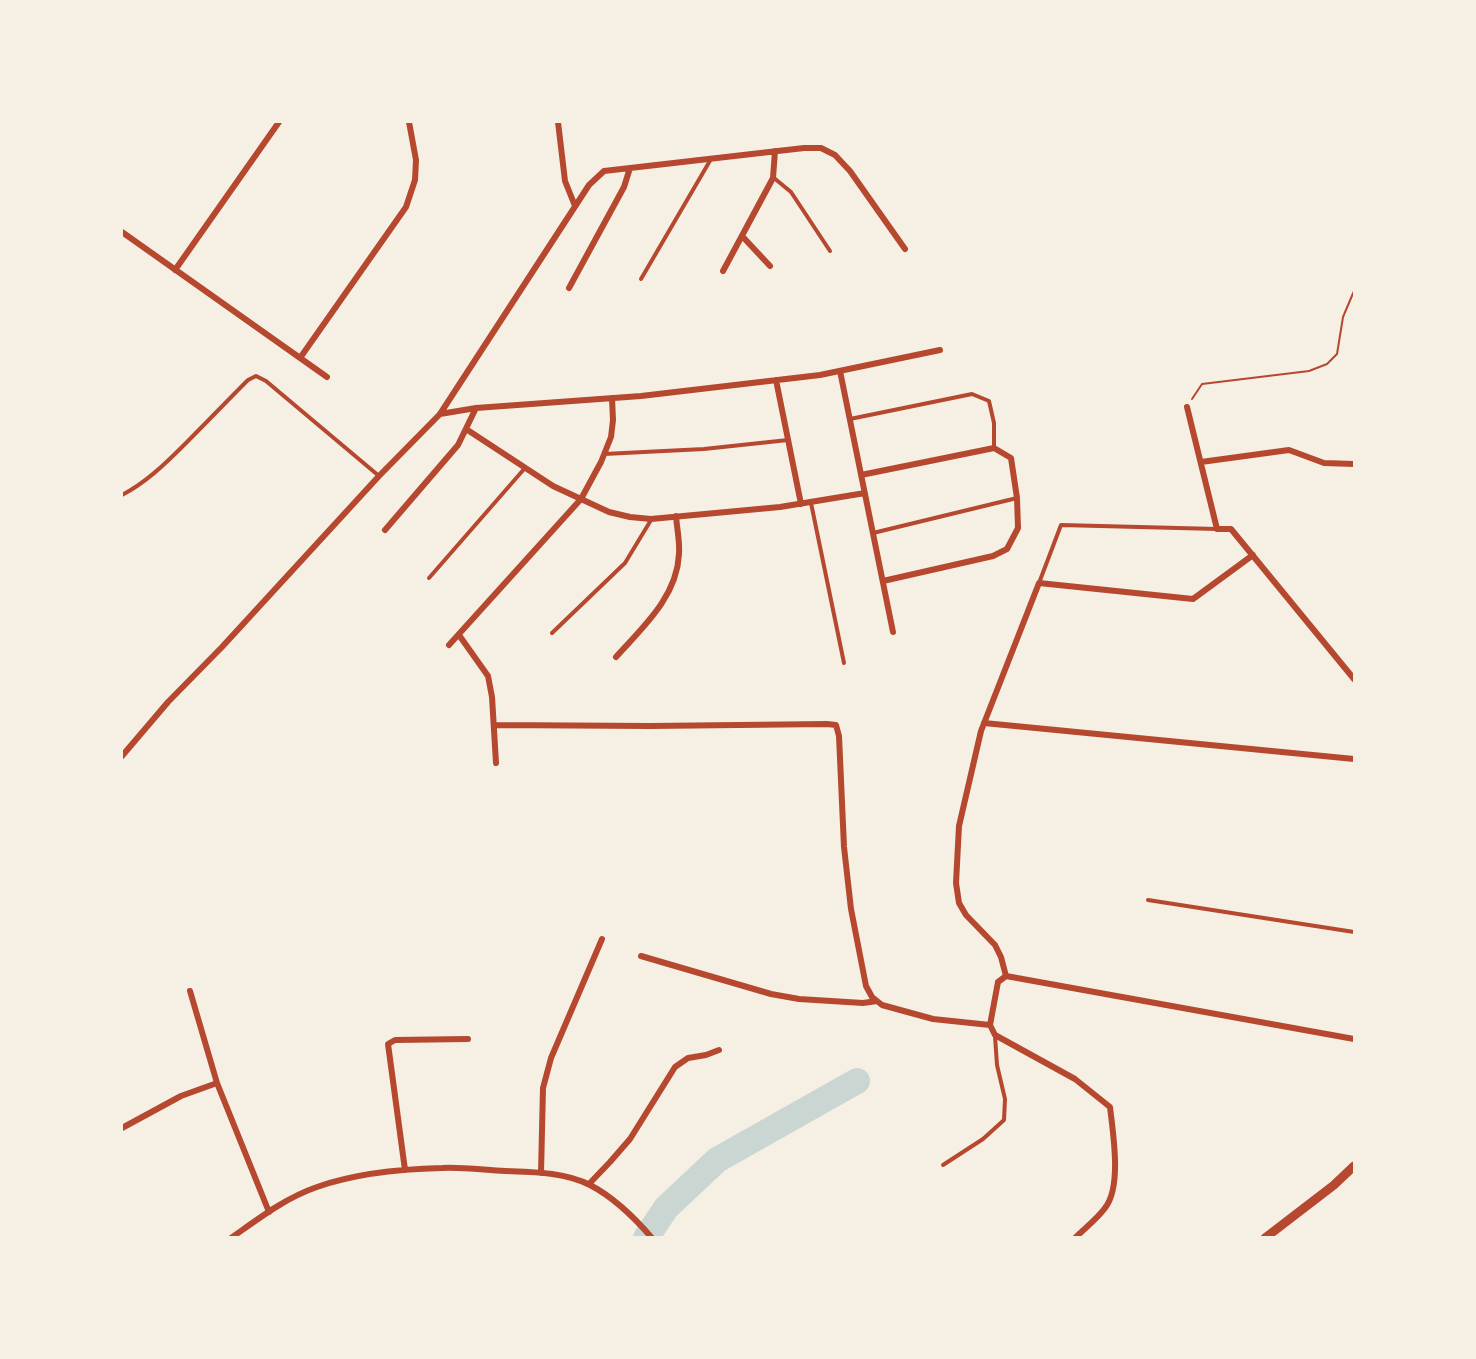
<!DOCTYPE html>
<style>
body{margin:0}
#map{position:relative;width:1476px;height:1359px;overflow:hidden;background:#f6efe4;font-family:"Public Sans",sans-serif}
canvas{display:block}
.frame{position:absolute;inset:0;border:123px solid #f6efe4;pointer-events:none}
</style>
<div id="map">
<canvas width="1476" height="1359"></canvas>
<div class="frame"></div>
</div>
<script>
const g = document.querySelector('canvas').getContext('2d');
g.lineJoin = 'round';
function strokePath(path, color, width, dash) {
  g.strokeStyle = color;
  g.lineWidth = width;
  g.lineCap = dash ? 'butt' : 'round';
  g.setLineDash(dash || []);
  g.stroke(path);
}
strokePath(new Path2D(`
 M 646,1238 L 666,1208 L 717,1160 L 857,1081`), '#c9d6d2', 26);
strokePath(new Path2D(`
 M 1192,399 L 1202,384 L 1309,371 L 1327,364 L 1337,354 L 1343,317 L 1354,291`), '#b5482f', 2);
strokePath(new Path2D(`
 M 774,178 L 791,192 L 830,251
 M 641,279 L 711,159
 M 850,419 L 972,394 L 989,401 L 994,423 L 994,448
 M 604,454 L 704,449 L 788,440
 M 122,495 C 145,483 164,465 183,446 C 205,424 226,402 248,380 L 256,376 L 266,381 L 379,476
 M 811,503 L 844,663
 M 873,533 L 1017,498
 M 429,578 L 525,468
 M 1039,583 L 1061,525 L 1217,529
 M 552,633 L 625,563 L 651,520
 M 1148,900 L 1354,932
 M 943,1165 L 983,1139 L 1004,1120 L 1005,1099 L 997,1065 L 995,1036`), '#b5482f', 4);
strokePath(new Path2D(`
 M 558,122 L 565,181 L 575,206
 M 122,232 L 327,377
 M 742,236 L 770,266
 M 175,270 L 279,122
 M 723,271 L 773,178 L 775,151
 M 569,288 L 624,187 L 630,168
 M 300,358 L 406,207 L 415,180 L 416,160 L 409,122
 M 840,371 L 893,632
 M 776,380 L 801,504
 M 1187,407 L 1217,529 L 1231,529 L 1354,679
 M 440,414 L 476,408 L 641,396 L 820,375 L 940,350
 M 466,429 L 553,486 L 609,512 L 630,517 L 651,519 L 780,507 L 865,493
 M 1201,462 L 1289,450 L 1324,463 L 1354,464
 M 861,475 L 994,448 L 1011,458 L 1017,498 L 1018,528 L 1007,549 L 993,556 L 883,581
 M 385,530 L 458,445 L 476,408
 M 459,635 L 488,676 L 492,697 L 496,763
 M 449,645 L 581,499 L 601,462 L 611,437 L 613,420 L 612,398
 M 616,657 C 643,627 677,597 679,554 C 680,542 677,529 676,516
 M 984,723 L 1354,759
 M 494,725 L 650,726 L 827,724 L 836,725 L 839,736 L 844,847 L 851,909 L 866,986 L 872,997 L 882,1005 L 933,1019 L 990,1025
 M 122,756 L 168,702 L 222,647 L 379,476 L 440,414 L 589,185 L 604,171 L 804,148 L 821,148 L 835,155 L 850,171 L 905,249
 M 641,956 L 771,994 L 799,999 L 863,1003 L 877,1001
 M 1006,976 L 1001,957 L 995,945 L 966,915 L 959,903 L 956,883 L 959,826 L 981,731 L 1039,583 L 1193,599 L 1253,555
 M 190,991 L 217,1083 L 269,1212
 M 122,1128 L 181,1096 L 217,1083
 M 405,1170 L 388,1044 L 395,1040 L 468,1039
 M 541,1173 L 543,1088 L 551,1058 L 602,939
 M 589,1184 L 610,1162 L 630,1139 L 675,1067 L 688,1058 L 706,1055 L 719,1050
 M 231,1238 C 258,1219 285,1198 317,1187 C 356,1173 400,1169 442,1168 C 463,1167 484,1170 505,1171 C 533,1172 565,1172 590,1185 C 615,1198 634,1217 652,1238
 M 1075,1238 C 1085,1228 1097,1219 1105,1208 C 1122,1187 1113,1133 1110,1107 L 1075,1079 L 995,1035 L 990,1025 L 998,982 L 1006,976 L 1354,1039`), '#b5482f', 6);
strokePath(new Path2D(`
 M 1265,1238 L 1334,1185 L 1354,1166`), '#b5482f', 9);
</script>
